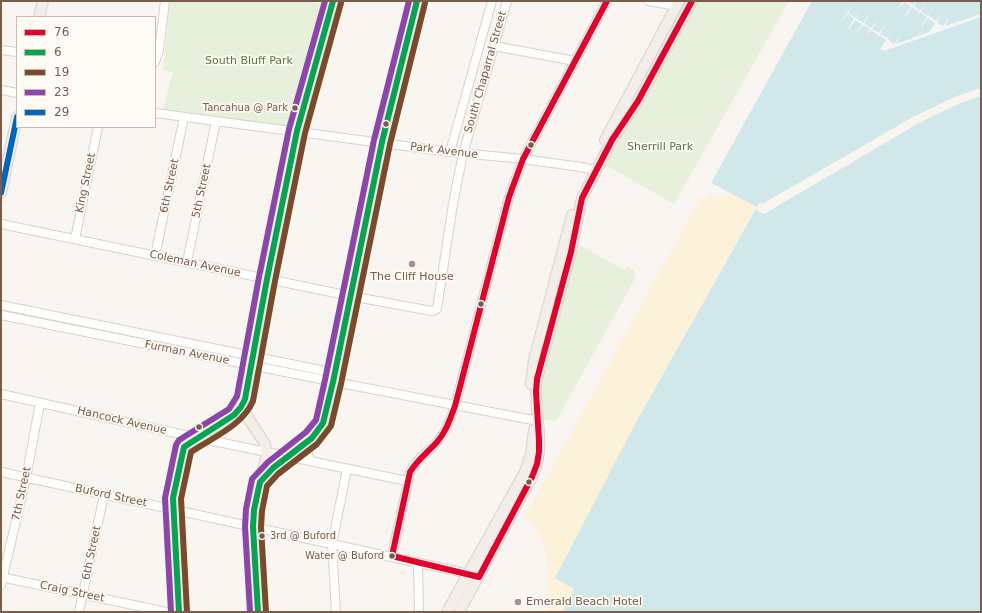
<!DOCTYPE html>
<style>
body{margin:0}
#map{position:relative;width:982px;height:613px;overflow:hidden;background:#f9f5f0;font-family:"DejaVu Sans",sans-serif}
canvas{display:block}
.frame{position:absolute;inset:0;border:2px solid #7a5c4d;pointer-events:none}
.legend{position:absolute;left:16px;top:16px;width:140px;height:112px;box-sizing:border-box;background:#fffaf3;border:1px solid #cabbb1;margin:0;padding:5px 7px;list-style:none;font-size:12px;color:#7a5c4d}
.legend li{display:flex;align-items:center;gap:8px;height:20px}
.legend b{width:20px;border:1px solid #cabbb1}
</style>
<div id="map">
<canvas width="982" height="613"></canvas>
<div class="frame"></div>
<ul class="legend">
<li><b style="height:5px;background:#e4002b"></b>76</li>
<li><b style="height:5px;background:#00a651"></b>6</li>
<li><b style="height:5px;background:#7a4b2a"></b>19</li>
<li><b style="height:5px;background:#8e44ad"></b>23</li>
<li><b style="height:5px;background:#0065bd"></b>29</li>
</ul>
</div>
<script>
const g = document.querySelector('canvas').getContext('2d');
g.lineJoin = 'round';
function paint(path, color) {
  g.fillStyle = color;
  g.fill(path, 'evenodd');
}
function strokePath(path, color, width, dash) {
  g.strokeStyle = color;
  g.lineWidth = width;
  g.lineCap = dash ? 'butt' : 'round';
  g.setLineDash(dash || []);
  g.stroke(path);
}
function write(font, color, halo, rows, align = 'center') {
  g.font = font + ' "DejaVu Sans",sans-serif';
  g.lineWidth = 3.5;
  g.setLineDash([]);
  g.textBaseline = 'middle';
  g.strokeStyle = halo;
  g.fillStyle = color;
  for (const [text, x, y, turn = 0] of rows) {
    g.save();
    g.translate(x, y);
    g.rotate((+turn || 0) * Math.PI / 180);
    g.textAlign = isNaN(turn) ? turn : align;
    if (halo) g.strokeText(text, 0, 0);
    g.fillText(text, 0, 0);
    g.restore();
  }
}
paint(new Path2D(`
 M 170,1 L 308,1 L 326,5 L 294,127 L 163,109 L 173,72 L 163,70 Z
 M 697,1 L 789,1 L 674,204 L 609,167 L 606,165 L 608,161 L 606,159 Z
 M 577,244 L 625,270 L 627,266 L 634,270 L 636,277 L 556,421 L 542,420 L 540,382 Z`), '#e7f0db');
paint(new Path2D(`
 M 730,193 L 754,206 L 755,209 L 635,424 L 555,578 L 574,589 L 563,612 L 548,612 C 547,592 549,567 545,548 C 543,536 534,525 525,517 L 701,197 L 706,200 L 710,194 L 717,198 Z`), '#fbf2d9');
paint(new Path2D(`
 M 812,1 L 981,1 L 981,612 L 563,612 L 574,589 L 555,578 L 635,424 L 757,207 L 711,183 Z`), '#d0e8ea');
paint(new Path2D(`
 M 903,1 L 906,1 L 913,5 L 917,1 L 914,6 L 920,11 L 927,2 L 921,11 L 928,16 L 934,7 L 929,16 L 936,21 L 942,12 L 937,22 L 943,26 L 950,17 L 945,26 L 981,14 L 981,17 L 884,51 L 880,49 L 886,40 L 879,35 L 872,43 L 878,35 L 871,30 L 864,38 L 870,29 L 863,25 L 857,34 L 862,24 L 855,20 L 849,29 L 848,28 L 854,19 L 848,14 L 840,23 L 854,3 L 848,13 L 855,18 L 862,8 L 856,18 L 863,23 L 870,14 L 864,24 L 871,28 L 877,19 L 872,29 L 879,33 L 885,24 L 880,34 L 887,38 L 893,29 L 887,39 L 894,44 L 901,34 L 896,44 L 929,32 L 935,23 L 928,18 L 922,27 L 921,26 L 927,17 L 920,12 L 914,21 L 919,12 L 912,7 L 906,16 L 905,15 L 911,7 L 905,2 L 897,10 Z
 M 981,88 L 981,96 L 958,104 L 919,123 L 764,214 L 756,210 L 760,202 L 762,204 L 913,117 L 957,96 Z`), '#f9f5f0');
const minor = new Path2D(`
 M 649,1 L 676,6
 M 494,46 L 575,61
 M 1,50 L 17,52
 M 155,62 L 159,50 L 165,1
 M 1,90 L 17,93
 M 155,113 L 450,152 L 523,159 L 581,167 L 595,170
 M 450,152 L 492,1
 M 1,224 L 350,296 L 432,311 L 437,309 L 453,204 L 463,154 L 507,1
 M 75,239 L 98,127
 M 155,256 L 184,117
 M 187,262 L 216,121
 M 1,305 L 335,373
 M 1,315 L 340,383 L 538,421
 M 1,394 L 189,436 L 407,481
 M 305,444 L 310,461
 M 1,472 L 474,575
 M 392,556 L 410,472 C 417,457 432,450 441,437 C 448,428 451,416 455,406 L 509,197 L 523,159 L 607,1
 M 418,562 L 419,612
 M 1,577 L 166,612
 M 1,585 L 26,478 L 40,403
 M 79,612 L 104,495
 M 336,612 L 332,544 L 347,469`);
const major = new Path2D(`
 M 39,17 L 43,1
 M 605,140 L 679,1
 M 374,179 L 417,1
 M 1,193 L 17,117
 M 531,384 L 534,360 L 572,215
 M 241,407 L 265,444 L 267,453 L 254,510 L 253,527 L 258,612
 M 260,482 L 273,468 L 312,438 L 323,423 L 333,382 L 374,182
 M 179,612 L 173,498 L 184,447 L 197,438 L 234,415 L 241,407 L 245,399 L 267,279 L 297,131 L 333,1
 M 447,612 L 525,472 L 531,454 L 534,430
 M 459,612 L 532,477 C 548,443 532,413 537,379 L 571,252 L 582,198 L 612,140 L 638,101 L 692,1`);
strokePath(minor, '#d7d1cb', 10);
strokePath(major, '#dad1cc', 12);
strokePath(minor, '#fefefd', 8);
strokePath(major, '#f3eee8', 10);
strokePath(new Path2D(`
 M 607,1 L 523,159 L 509,197 L 455,406 C 450,419 446,432 437,442 C 428,452 417,460 410,472 L 392,556 L 479,577 L 532,477 L 537,464 L 539,452 L 539,440 L 536,392 L 537,379 L 571,252 L 582,198 L 612,140 L 638,101 L 692,1`), '#e4002b', 6);
strokePath(new Path2D(`
 M 179,612 L 173,498 L 184,447 L 234,415 L 241,407 L 245,399 L 267,279 L 297,131 L 333,1
 M 258,612 L 253,527 L 254,510 L 260,482 L 273,468 L 312,438 L 323,423 L 333,382 L 382,142 L 417,1`), '#00a651', 6);
strokePath(new Path2D(`
 M 187,612 L 181,499 L 191,452 C 213,437 242,426 253,401 L 275,281 L 305,133 L 341,3
 M 266,612 L 261,527 L 262,511 L 267,486 L 278,474 L 317,444 L 331,426 L 341,384 L 390,144 L 425,3`), '#7a4b2a', 6);
strokePath(new Path2D(`
 M 171,612 L 165,498 L 176,445 L 179,440 L 229,409 L 237,396 L 259,277 L 289,129 L 325,1
 M 250,612 L 245,527 L 246,509 L 252,479 L 268,462 L 306,432 L 316,420 L 325,380 L 374,140 L 409,1`), '#8e44ad', 6);
strokePath(new Path2D(`
 M 1,193 L 17,117`), '#0065bd', 6);
for (const [x, y, r, color] of [
 [295,108,3.5,"#7a5c4d"],
 [386,124,3.5,"#7a5c4d"],
 [531,145,3.5,"#7a5c4d"],
 [412,264,4,"#a69286"],
 [481,304,3.5,"#7a5c4d"],
 [199,427,3.5,"#7a5c4d"],
 [529,482,3.5,"#7a5c4d"],
 [262,536,3.5,"#7a5c4d"],
 [392,556,3.5,"#7a5c4d"],
 [518,602,4,"#a69286"]
]) {
  const dot = new Path2D();
  dot.arc(x, y, r, 0, 2 * Math.PI);
  g.fillStyle = color;
  g.fill(dot);
  strokePath(dot, '#fffaf3', 1.5);
}
write('10px', '#7a5c4d', '#fffaf3', [
 ["Tancahua @ Park",288,108],
 ["3rd @ Buford",270,536,"left"],
 ["Water @ Buford",384,556]
], 'right');
write('11px', '#537a41', '#fffaf3', [
 ["South Bluff Park",249,61],
 ["Sherrill Park",660,147]
]);
write('11px', '#7a5c4d', '#fffaf3', [
 ["South Chaparral Street",486,72,-74],
 ["Park Avenue",444,151,7],
 ["King Street",86,183,-78],
 ["6th Street",170,186,-78],
 ["5th Street",202,191,-78],
 ["Coleman Avenue",195,264,12],
 ["Furman Avenue",187,353,11],
 ["Hancock Avenue",122,421,13],
 ["7th Street",22,494,-78],
 ["Buford Street",111,496,12],
 ["6th Street",92,553,-78],
 ["Craig Street",72,592,12]
]);
write('11px', '#7a5c4d', '#fffaf3', [
 ["The Cliff House",412,277],
 ["Emerald Beach Hotel",526,602,"left"]
]);
</script>
